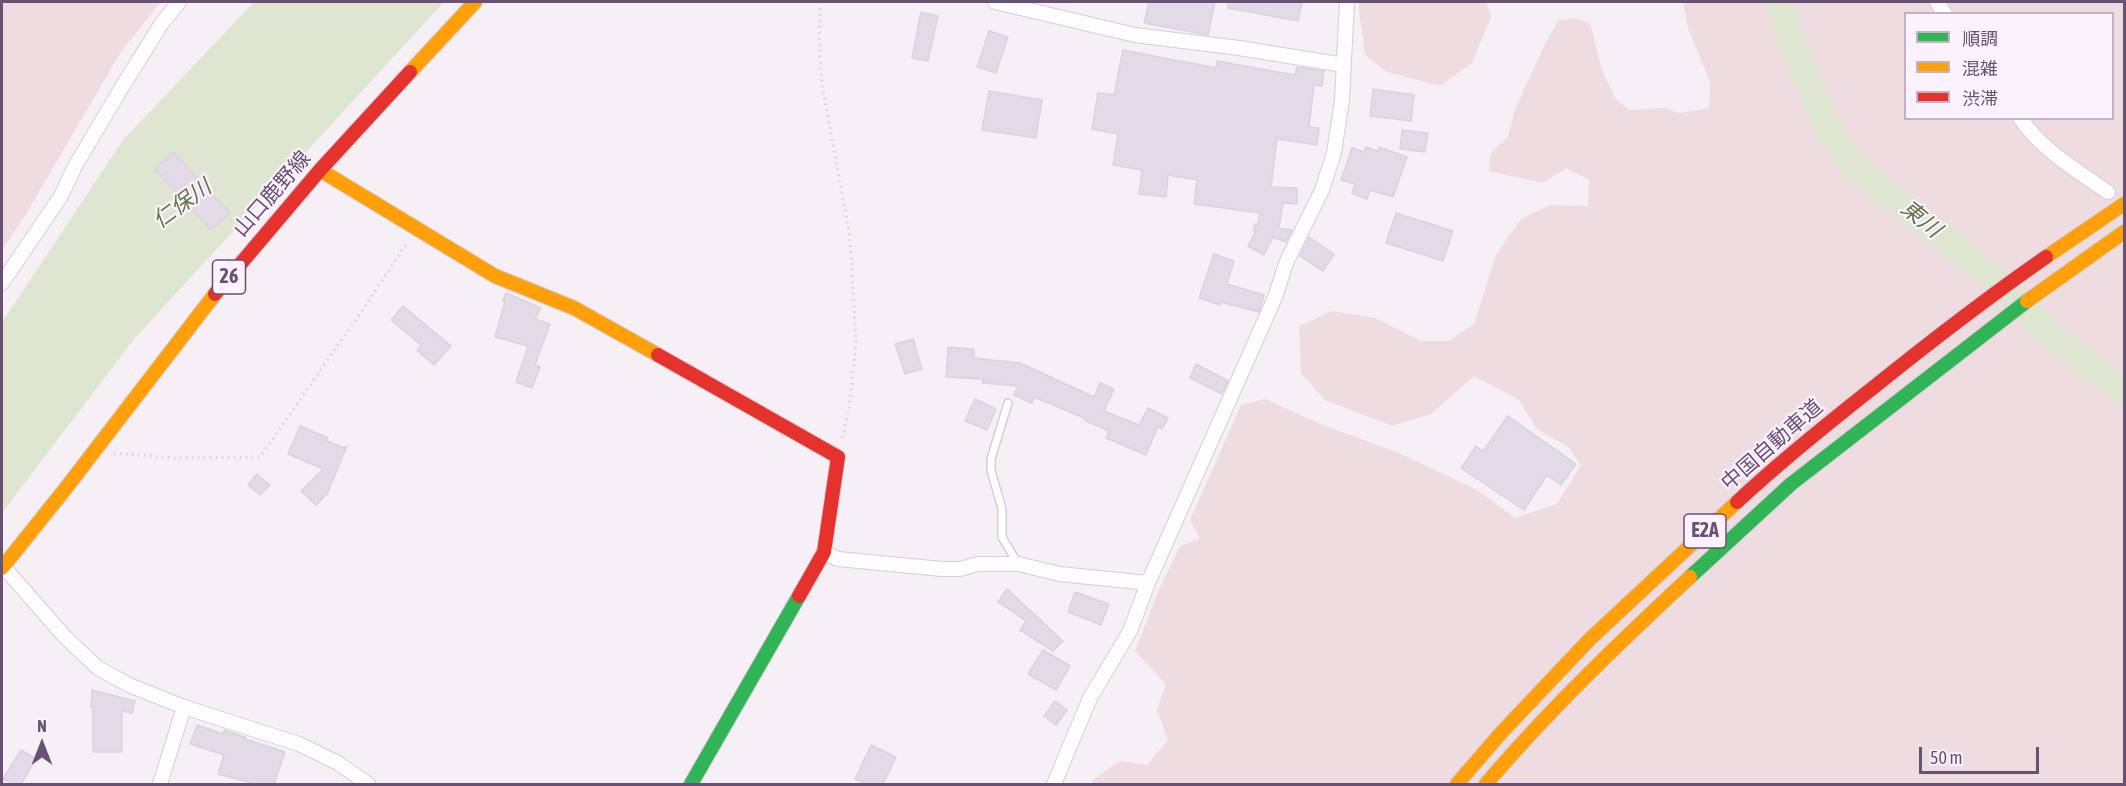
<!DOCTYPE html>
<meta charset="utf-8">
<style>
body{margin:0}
#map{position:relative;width:2126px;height:786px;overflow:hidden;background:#f6f0f6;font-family:"Asap Condensed","Noto Sans JP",sans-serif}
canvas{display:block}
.frame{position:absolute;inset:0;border:3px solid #685173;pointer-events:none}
.legend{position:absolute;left:1904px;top:12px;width:210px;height:108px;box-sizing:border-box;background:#fcf2fd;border:2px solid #c1b2c6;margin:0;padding:8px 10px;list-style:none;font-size:18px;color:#685173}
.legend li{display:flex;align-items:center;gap:12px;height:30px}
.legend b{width:30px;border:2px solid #c1b2c6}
.north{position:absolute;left:12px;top:714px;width:60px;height:60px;-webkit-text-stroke:4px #fcf2fd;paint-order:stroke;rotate:0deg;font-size:16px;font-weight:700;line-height:24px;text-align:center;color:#685173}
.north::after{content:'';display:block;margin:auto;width:21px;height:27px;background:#685173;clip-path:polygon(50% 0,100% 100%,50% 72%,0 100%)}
.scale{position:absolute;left:1919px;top:747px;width:120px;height:27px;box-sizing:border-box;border:3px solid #685173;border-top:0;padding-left:8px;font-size:18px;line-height:21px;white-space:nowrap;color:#685173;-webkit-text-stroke:4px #fcf2fd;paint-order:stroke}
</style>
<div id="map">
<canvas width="2126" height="786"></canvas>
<div class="frame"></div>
<ul class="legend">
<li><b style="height:8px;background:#30b455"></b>順調</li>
<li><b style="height:8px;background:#ff9f0a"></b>混雑</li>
<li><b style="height:8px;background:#e5322d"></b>渋滞</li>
</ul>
<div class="north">N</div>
<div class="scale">50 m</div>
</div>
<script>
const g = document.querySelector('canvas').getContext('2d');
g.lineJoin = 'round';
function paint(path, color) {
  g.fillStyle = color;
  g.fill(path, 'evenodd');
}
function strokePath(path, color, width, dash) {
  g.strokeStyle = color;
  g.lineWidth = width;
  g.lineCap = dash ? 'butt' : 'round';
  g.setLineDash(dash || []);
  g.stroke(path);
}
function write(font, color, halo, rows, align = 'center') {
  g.font = font + ' "Asap Condensed","Noto Sans JP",sans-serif';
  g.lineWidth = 4.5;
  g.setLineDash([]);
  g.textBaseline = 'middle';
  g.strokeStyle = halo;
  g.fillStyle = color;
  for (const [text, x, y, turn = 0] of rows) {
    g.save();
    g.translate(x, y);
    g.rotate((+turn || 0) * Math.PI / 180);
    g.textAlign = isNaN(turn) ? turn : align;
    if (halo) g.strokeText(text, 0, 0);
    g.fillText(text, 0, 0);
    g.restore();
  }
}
paint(new Path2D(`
 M 2,2 L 161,2 L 122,50 L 26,214 L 2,250 Z
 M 1358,2 L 1486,2 L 1491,17 L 1472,63 L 1440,86 L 1387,72 L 1365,55 Z
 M 1683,2 L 2124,2 L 2124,784 L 1092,784 L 1093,780 L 1120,761 L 1147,765 L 1168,740 L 1157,710 L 1166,684 L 1135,651 L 1158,592 L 1180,546 L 1200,539 L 1190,520 L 1241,405 L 1265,399 L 1323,425 L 1399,453 L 1477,490 L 1515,518 L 1557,504 L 1581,465 L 1568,447 L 1536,428 L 1519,400 L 1474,376 L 1431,414 L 1392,426 L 1325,400 L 1301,373 L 1299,326 L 1332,311 L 1375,318 L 1421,341 L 1449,341 L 1474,324 L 1496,255 L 1521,219 L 1550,205 L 1588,206 L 1589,180 L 1566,168 L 1543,183 L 1489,171 L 1490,154 L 1508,137 L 1515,109 L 1545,44 L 1558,21 L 1574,18 L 1590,23 L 1602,70 L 1615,98 L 1629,110 L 1664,108 L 1680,113 L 1709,108 L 1710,82 L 1688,28 ZM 1906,14 L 2112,14 L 2112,118 L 1906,118 Z`), '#eedce0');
paint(new Path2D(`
 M 254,2 L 444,2 L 134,339 L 2,513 L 2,322 L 123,140 Z`), '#dee6d2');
strokePath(new Path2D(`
 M 1780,2 L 1791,42 L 1818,107 L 1831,133 L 1848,160 L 1881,189 L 1997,280 L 2051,335 L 2124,392`), '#dee6d2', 28);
const building = new Path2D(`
 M 1149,2 L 1215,2 L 1208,35 L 1144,23 Z
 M 1228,2 L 1302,2 L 1298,21 L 1228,8 Z
 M 921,12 L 938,16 L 928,61 L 912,58 Z
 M 989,31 L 1008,37 L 996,73 L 977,67 Z
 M 1123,50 L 1216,68 L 1217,61 L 1295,75 L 1297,67 L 1324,71 L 1322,86 L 1314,85 L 1309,127 L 1319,128 L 1317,145 L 1277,139 L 1271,187 L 1297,188 L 1297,204 L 1283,203 L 1279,228 L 1292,230 L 1286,242 L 1273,237 L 1264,255 L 1248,246 L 1256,231 L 1253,230 L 1255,224 L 1258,224 L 1260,213 L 1194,204 L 1197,180 L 1168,175 L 1166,197 L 1139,194 L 1142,170 L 1113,165 L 1118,134 L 1092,129 L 1098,93 L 1114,95 Z
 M 1373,89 L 1414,95 L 1411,121 L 1370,116 Z
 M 989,91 L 1042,100 L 1036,138 L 982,130 Z
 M 1402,130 L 1428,133 L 1425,152 L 1400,149 Z
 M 1366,147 L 1378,151 L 1379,147 L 1407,157 L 1393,197 L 1370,190 L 1367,199 L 1352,193 L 1355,184 L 1341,180 L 1352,148 L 1364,152 Z
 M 173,152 L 230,213 L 211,230 L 155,169 Z
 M 1396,213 L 1453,231 L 1443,261 L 1386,243 Z
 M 1309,237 L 1334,254 L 1323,271 L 1300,256 Z
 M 1214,254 L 1234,261 L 1227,284 L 1264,295 L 1259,312 L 1221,302 L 1220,305 L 1199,298 Z
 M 506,293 L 541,308 L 535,319 L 550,324 L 535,365 L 540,367 L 532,388 L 516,382 L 528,346 L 495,337 L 505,302 L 503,301 Z
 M 403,306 L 451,346 L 434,365 L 417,350 L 421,345 L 391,320 Z
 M 913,339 L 922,369 L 905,374 L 895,344 Z
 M 948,347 L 974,349 L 974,358 L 1020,363 L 1094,397 L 1100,383 L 1114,389 L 1104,411 L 1139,425 L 1148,408 L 1168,418 L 1162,429 L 1158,427 L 1146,455 L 1106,438 L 1109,431 L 1084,420 L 1084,418 L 1034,397 L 1032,403 L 1014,395 L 1018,386 L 982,383 L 984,379 L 946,377 Z
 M 1196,364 L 1228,381 L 1222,394 L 1190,378 Z
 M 975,399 L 996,409 L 987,430 L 965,421 Z
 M 1508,416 L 1576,464 L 1561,485 L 1547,475 L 1524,510 L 1461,468 L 1476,446 L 1483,451 Z
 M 300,426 L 328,438 L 327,441 L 344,448 L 347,446 L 327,494 L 316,505 L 301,491 L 323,469 L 288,454 Z
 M 257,474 L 270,485 L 260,495 L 248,485 Z
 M 1007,589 L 1063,641 L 1053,651 L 1020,630 L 1026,621 L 998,602 Z
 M 1075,592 L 1109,604 L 1101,625 L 1068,612 Z
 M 1043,650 L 1070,666 L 1056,690 L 1028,674 Z
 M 92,690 L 135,701 L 132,713 L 122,711 L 122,752 L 93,752 L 93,708 L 91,708 Z
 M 1055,701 L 1067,710 L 1056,725 L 1044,716 Z
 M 197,725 L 223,734 L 224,730 L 245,737 L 245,739 L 285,752 L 274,784 L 255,784 L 218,774 L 224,755 L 190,744 Z
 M 871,745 L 896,757 L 883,784 L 866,784 L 855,779 Z
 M 21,750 L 36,759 L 21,784 L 13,784 L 3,779 Z`);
paint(building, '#e2dae6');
strokePath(building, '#dcd2df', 1.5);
const lane = new Path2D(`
 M 1008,403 L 991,459 L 991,470 L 1002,509 L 1002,537 L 1018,564`);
const street = new Path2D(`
 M 995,2 L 1135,35 L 1239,48 L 1344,65
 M 1937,2 L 1945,14
 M 2020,118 C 2042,150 2077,171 2108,192
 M 2,283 L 61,196 L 74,168 L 122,87 L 162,23 L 179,2
 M 824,552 L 838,559 L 942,569 L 960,569 L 978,564 L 1018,564 L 1060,574 L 1148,583
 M 2,565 L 65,637 L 98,668 L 129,685 L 184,707 L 299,744 L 338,763 L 368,784
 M 160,784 L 184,707
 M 1054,784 L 1090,698 L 1130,631 L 1148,583 L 1276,295 L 1286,263 L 1322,190 L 1334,153 L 1342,100 L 1347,2`);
const fast = new Path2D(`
 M 1690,577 L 1791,484 L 2027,301
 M 691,784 L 799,596`);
const slow = new Path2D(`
 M 410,72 L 475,2
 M 320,170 L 495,276 L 574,308 L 658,355
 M 2046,257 L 2124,204
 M 2027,301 L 2124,232
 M 2,568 L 66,488 L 215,294
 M 1457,784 L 1501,733 L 1590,639 L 1737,502
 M 1486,784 C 1549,710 1619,643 1690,577`);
const jam = new Path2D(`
 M 215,294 L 320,170 L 410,72
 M 658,355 L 838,457 L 824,552 L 799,596
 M 1737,502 C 1781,461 1827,424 1874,387 C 1930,342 1987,298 2046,257`);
strokePath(lane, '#d5cdd7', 10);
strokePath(street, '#d5cdd7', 16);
strokePath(fast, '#d4cdd6', 16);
strokePath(slow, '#d4cdd6', 16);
strokePath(jam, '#d4cdd6', 16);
strokePath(new Path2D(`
 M 820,2 L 819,37 L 822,85 L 850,237 L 856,342 L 849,408 L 842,441
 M 114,453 L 174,458 L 260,457 L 364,308 L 408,241`), '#d6d0da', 3, [1.5, 4.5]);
strokePath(lane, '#fefdfe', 7);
strokePath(street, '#fefdfe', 14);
strokePath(fast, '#30b455', 14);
strokePath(slow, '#ff9f0a', 14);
strokePath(jam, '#e5322d', 14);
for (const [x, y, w] of [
 [229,277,33],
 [1705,531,42]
]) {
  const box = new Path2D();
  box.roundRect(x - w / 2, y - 17, w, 34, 4.5);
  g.fillStyle = '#fcf2fd';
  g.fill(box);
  strokePath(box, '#685173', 1.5);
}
write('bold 20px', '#685173', null, [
 ["26",229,277],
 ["E2A",1705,531]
]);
write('21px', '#685173', '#fcf2fd', [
 ["山口鹿野線",272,194,-49],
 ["中国自動車道",1772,445,-41]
]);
write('italic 22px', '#5f7646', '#fcf2fd', [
 ["仁保川",182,204,-36],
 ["東川",1921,219,39]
]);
</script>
